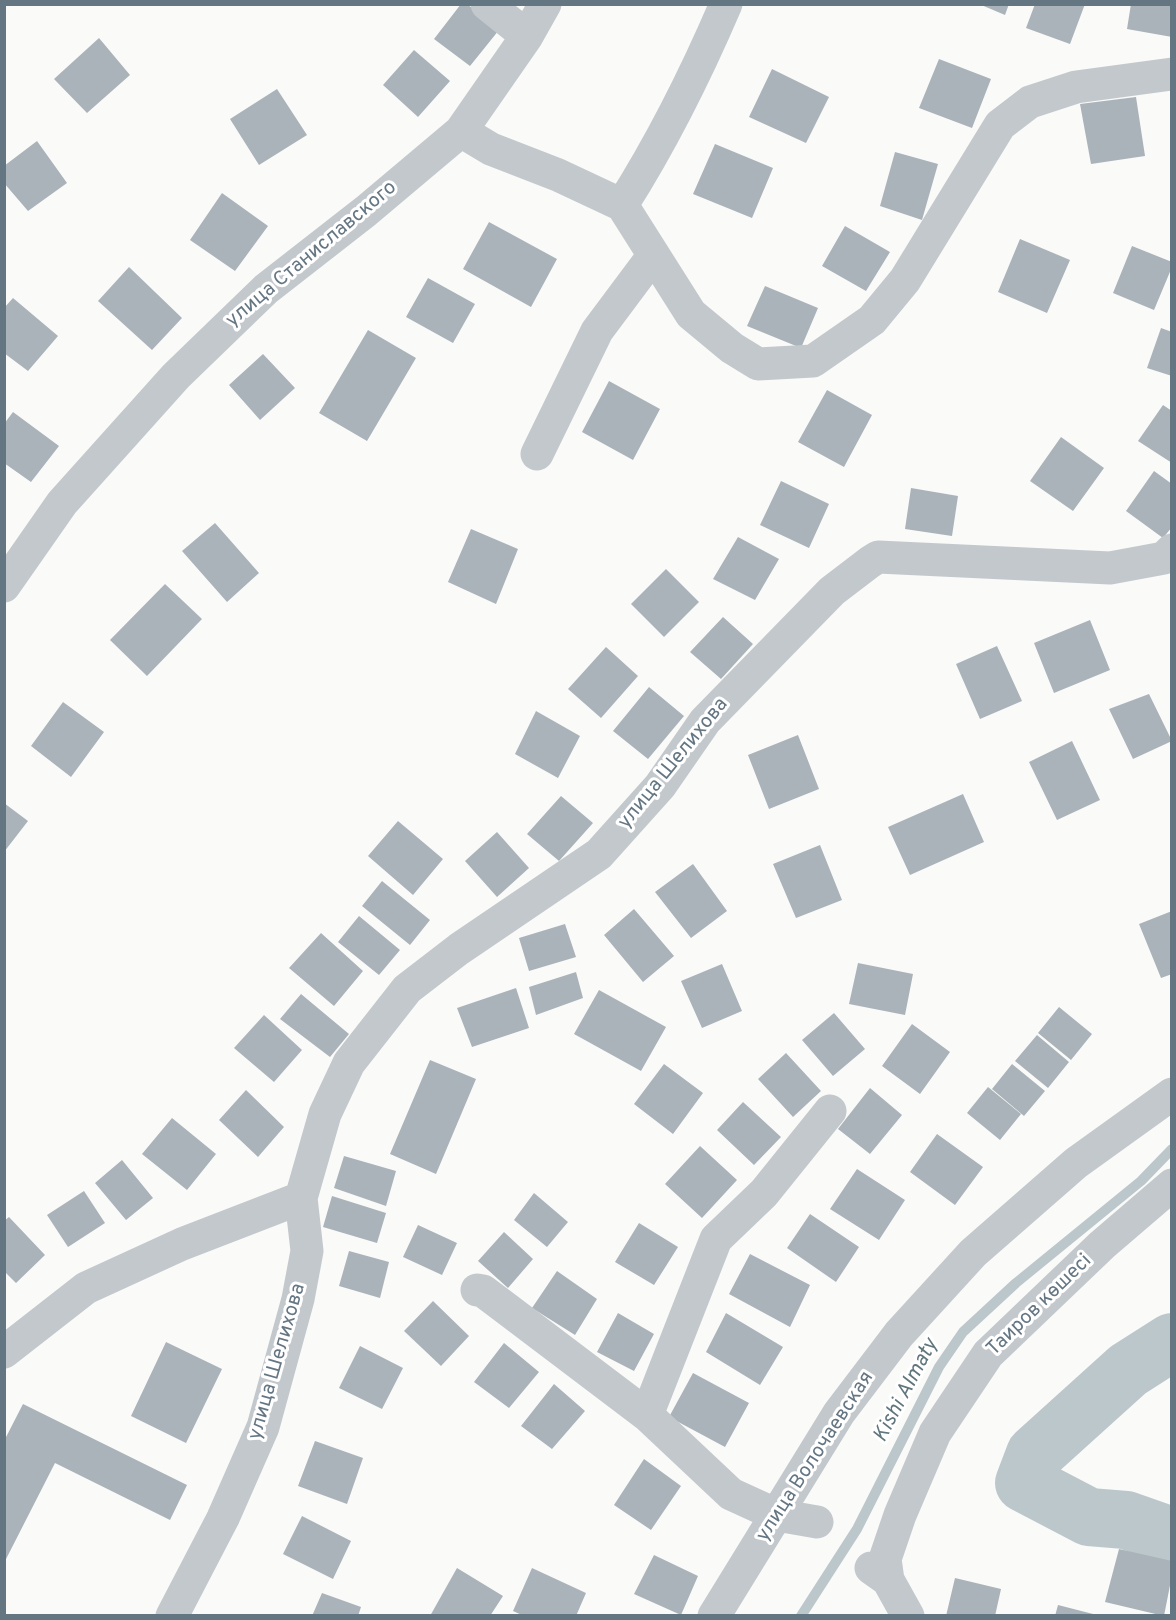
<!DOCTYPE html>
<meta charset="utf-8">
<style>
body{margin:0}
#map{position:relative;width:1176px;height:1620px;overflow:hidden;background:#fafaf8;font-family:Overpass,sans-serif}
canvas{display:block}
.frame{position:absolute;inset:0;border:6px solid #657683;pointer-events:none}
</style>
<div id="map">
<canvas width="1176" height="1620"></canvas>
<div class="frame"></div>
</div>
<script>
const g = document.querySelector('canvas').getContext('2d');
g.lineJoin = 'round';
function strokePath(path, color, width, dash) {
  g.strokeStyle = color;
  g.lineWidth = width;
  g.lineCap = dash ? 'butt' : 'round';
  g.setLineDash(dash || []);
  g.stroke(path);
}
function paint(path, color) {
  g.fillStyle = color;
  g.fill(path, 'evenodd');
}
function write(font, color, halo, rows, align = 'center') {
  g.font = font + ' Overpass,sans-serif';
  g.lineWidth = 6;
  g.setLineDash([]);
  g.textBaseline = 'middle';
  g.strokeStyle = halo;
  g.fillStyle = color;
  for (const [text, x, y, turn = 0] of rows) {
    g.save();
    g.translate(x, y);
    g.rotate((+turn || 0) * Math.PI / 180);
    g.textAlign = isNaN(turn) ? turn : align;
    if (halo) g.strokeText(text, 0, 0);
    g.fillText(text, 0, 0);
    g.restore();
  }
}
strokePath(new Path2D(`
 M 801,1616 L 857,1529 L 939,1367 L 963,1332 L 1016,1283 L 1141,1181 L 1172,1149`), '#bbc7cb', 10);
strokePath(new Path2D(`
 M 1172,1342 L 1128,1370 L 1035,1454 L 1024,1483 L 1089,1517 L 1126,1520 L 1172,1536`), '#bbc7cb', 58);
paint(new Path2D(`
 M 461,4 L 467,4 L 499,30 L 470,66 L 434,39 Z
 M 979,4 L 1009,4 L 1005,15 Z
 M 1035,4 L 1085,4 L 1070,44 L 1026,28 Z
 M 1131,4 L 1172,4 L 1172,37 L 1127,29 Z
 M 99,38 L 130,75 L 87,113 L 54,79 Z
 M 414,50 L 450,81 L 418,117 L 383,85 Z
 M 939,59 L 991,79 L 972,128 L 919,108 Z
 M 772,69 L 829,97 L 806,143 L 749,117 Z
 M 277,89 L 307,135 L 259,165 L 230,119 Z
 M 1136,97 L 1145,156 L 1091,164 L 1080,104 Z
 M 37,141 L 67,183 L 28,211 L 4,183 L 4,166 Z
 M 715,144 L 773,168 L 752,218 L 693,194 Z
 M 895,152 L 938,164 L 922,220 L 880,206 Z
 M 222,193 L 268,226 L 235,271 L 190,240 Z
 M 489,222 L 557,259 L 531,307 L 463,269 Z
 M 845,226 L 890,252 L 866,291 L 822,266 Z
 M 1020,239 L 1070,260 L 1047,313 L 998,292 Z
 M 1132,246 L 1172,262 L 1172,267 L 1154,310 L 1113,293 Z
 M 129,267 L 182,318 L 152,350 L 98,301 Z
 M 428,278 L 475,304 L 453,343 L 406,317 Z
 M 765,286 L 818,308 L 801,348 L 747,326 Z
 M 13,298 L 58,336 L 28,371 L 4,353 L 4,308 Z
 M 1161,328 L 1172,332 L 1172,376 L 1147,368 Z
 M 368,330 L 416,358 L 367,441 L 319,413 Z
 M 263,354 L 295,388 L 260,420 L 229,385 Z
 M 609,381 L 660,409 L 633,460 L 582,432 Z
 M 827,390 L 872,415 L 844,467 L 798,442 Z
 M 1163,405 L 1172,411 L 1172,463 L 1138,441 Z
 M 13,412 L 59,446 L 31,482 L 4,463 L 4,424 Z
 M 1061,437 L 1104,468 L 1073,511 L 1030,481 Z
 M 1154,471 L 1172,484 L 1172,527 L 1163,538 L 1126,511 Z
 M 781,481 L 829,504 L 809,548 L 760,525 Z
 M 911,488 L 958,496 L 952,536 L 905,529 Z
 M 215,523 L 259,573 L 227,602 L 182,551 Z
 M 471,529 L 518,549 L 496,604 L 448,582 Z
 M 738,537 L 779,559 L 755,600 L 713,579 Z
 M 666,569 L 699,602 L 664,637 L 631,604 Z
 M 165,584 L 202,619 L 147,676 L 110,640 Z
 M 723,617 L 753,644 L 721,679 L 690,652 Z
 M 1090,620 L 1110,670 L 1054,693 L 1034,643 Z
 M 997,646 L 1022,701 L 980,719 L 956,664 Z
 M 606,647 L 638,676 L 601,718 L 568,689 Z
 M 649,687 L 684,716 L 648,759 L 613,731 Z
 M 1149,694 L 1172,741 L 1133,759 L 1109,709 Z
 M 63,702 L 104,732 L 71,777 L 31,746 Z
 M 536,711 L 580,736 L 558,778 L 515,754 Z
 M 798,735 L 819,789 L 769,809 L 748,755 Z
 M 1072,741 L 1100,800 L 1057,820 L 1029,762 Z
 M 963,794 L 984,842 L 910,875 L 888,827 Z
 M 561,796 L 593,823 L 559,861 L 527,834 Z
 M 4,803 L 28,821 L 4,852 Z
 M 398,821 L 443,859 L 413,895 L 368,856 Z
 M 497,832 L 529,868 L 497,897 L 465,861 Z
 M 820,845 L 842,900 L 796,918 L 773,864 Z
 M 693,864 L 727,911 L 691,938 L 655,892 Z
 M 382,881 L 430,920 L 410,945 L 362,906 Z
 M 634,909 L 674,956 L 643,982 L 604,935 Z
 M 1172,911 L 1172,974 L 1161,978 L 1139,924 Z
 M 359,916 L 400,950 L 379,975 L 338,942 Z
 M 565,924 L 576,957 L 529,971 L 519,938 Z
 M 321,933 L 363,971 L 334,1006 L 289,968 Z
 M 858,963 L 913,974 L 905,1015 L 849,1004 Z
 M 722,964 L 742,1011 L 702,1028 L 681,981 Z
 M 576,972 L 583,998 L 536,1015 L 529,987 Z
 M 516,988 L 529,1028 L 472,1047 L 457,1008 Z
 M 599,990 L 666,1027 L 641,1071 L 574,1034 Z
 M 301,994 L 349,1034 L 330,1057 L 280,1019 Z
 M 1059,1007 L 1092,1034 L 1071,1060 L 1038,1033 Z
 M 834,1013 L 865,1049 L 833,1076 L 802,1040 Z
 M 264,1015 L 302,1050 L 274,1082 L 234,1048 Z
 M 912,1024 L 950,1052 L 920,1094 L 882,1066 Z
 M 1037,1035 L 1069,1062 L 1048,1088 L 1015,1061 Z
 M 786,1053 L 821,1091 L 793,1117 L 758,1079 Z
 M 430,1060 L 476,1079 L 436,1174 L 390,1154 Z
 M 664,1064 L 703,1093 L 673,1134 L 634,1104 Z
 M 1012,1064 L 1045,1091 L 1024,1116 L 992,1089 Z
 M 988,1087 L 1021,1114 L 1000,1140 L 967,1113 Z
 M 870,1088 L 902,1115 L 870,1154 L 838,1129 Z
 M 246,1090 L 284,1127 L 258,1157 L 219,1120 Z
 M 743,1102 L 781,1137 L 754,1165 L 717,1130 Z
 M 172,1118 L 216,1154 L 187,1190 L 142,1154 Z
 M 937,1134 L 983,1167 L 955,1205 L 910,1172 Z
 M 700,1146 L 737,1180 L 702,1218 L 665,1184 Z
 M 344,1156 L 396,1171 L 386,1206 L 334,1188 Z
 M 122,1160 L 153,1198 L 126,1220 L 95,1183 Z
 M 857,1169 L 905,1200 L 879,1240 L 830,1209 Z
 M 84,1191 L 105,1223 L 68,1247 L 47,1215 Z
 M 534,1193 L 568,1222 L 547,1247 L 514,1220 Z
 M 332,1196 L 386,1213 L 377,1243 L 323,1227 Z
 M 810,1214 L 859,1247 L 836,1282 L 787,1248 Z
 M 9,1217 L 45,1255 L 16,1283 L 4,1271 L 4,1221 Z
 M 639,1223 L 678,1247 L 654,1285 L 615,1262 Z
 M 418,1225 L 457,1243 L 442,1275 L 403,1257 Z
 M 504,1232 L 533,1259 L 508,1288 L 478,1261 Z
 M 349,1251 L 389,1262 L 380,1298 L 339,1286 Z
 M 750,1254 L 810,1285 L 790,1327 L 729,1294 Z
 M 557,1271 L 597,1299 L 575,1335 L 532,1308 Z
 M 433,1301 L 469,1336 L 441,1366 L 404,1331 Z
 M 618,1313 L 654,1334 L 634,1371 L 597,1352 Z
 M 726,1313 L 783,1347 L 760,1385 L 706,1352 Z
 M 166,1342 L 222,1369 L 186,1443 L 131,1416 Z
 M 504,1343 L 539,1372 L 509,1408 L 474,1382 Z
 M 360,1346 L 403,1368 L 382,1409 L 339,1388 Z
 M 693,1373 L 749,1403 L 725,1447 L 669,1417 Z
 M 554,1384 L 585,1411 L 552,1449 L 521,1426 Z
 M 23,1404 L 187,1485 L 170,1520 L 55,1463 L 4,1563 L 4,1441 Z
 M 315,1441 L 363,1458 L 347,1504 L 298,1486 Z
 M 644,1459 L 681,1486 L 651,1530 L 614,1505 Z
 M 302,1516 L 351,1541 L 333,1579 L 283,1554 Z
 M 1119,1549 L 1172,1561 L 1172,1575 L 1164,1616 L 1105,1602 Z
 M 654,1555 L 698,1576 L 681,1615 L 634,1594 Z
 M 457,1568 L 503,1596 L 490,1616 L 430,1616 Z
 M 532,1568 L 586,1593 L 576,1616 L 524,1616 L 513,1611 Z
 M 955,1578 L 1001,1589 L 995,1616 L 946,1616 Z
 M 322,1593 L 361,1607 L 358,1616 L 312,1616 Z
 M 1058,1605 L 1097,1615 L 1096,1616 L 1055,1616 Z`), '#aab3b9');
strokePath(new Path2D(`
 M 487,4 L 527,36
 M 461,131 L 491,149 L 558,175 L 622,205 L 691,314 L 732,348 L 758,364 L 813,361 L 872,320 L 905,280 L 1000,125 L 1030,102 L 1076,87 L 1172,74
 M 622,205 C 662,142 696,74 726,4
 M 537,454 L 597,331 L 653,256
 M 4,586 L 62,503 L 176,376 L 266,289 L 366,211 L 461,131 L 527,36 L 545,4
 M 477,1290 L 483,1291 L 499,1303 L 647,1415 L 731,1494 L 777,1515 L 817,1522
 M 4,1352 L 86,1288 L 182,1244 L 301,1198 L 325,1114 L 349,1063 L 407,989 L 459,949 L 599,854 L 660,786 L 705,721 L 832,591 L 870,562 L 878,557 L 1110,568 L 1164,558 L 1172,550
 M 647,1415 L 716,1239 L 764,1193 L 830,1111
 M 871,1568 L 888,1580 L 908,1616
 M 888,1580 L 885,1559 L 900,1515 L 935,1433 L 988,1354 L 1102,1245 L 1172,1185
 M 172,1616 L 223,1518 L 263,1427 L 298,1299 L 307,1251 L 301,1198
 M 714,1616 L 839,1413 L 899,1334 L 973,1253 L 1076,1163 L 1172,1094`), '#c3c8cc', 33);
write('20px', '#657683', '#fff', [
 ["улица Станиславского",312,255,-40],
 ["улица Шелихова",674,764,-51],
 ["Таиров көшесі",1040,1306,-44],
 ["улица Шелихова",278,1362,-74],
 ["улица Волочаевская",816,1457,-57]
]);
write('italic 21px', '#60757c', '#fff', [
 ["Kіshі Almaty",907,1391,-62]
]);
</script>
